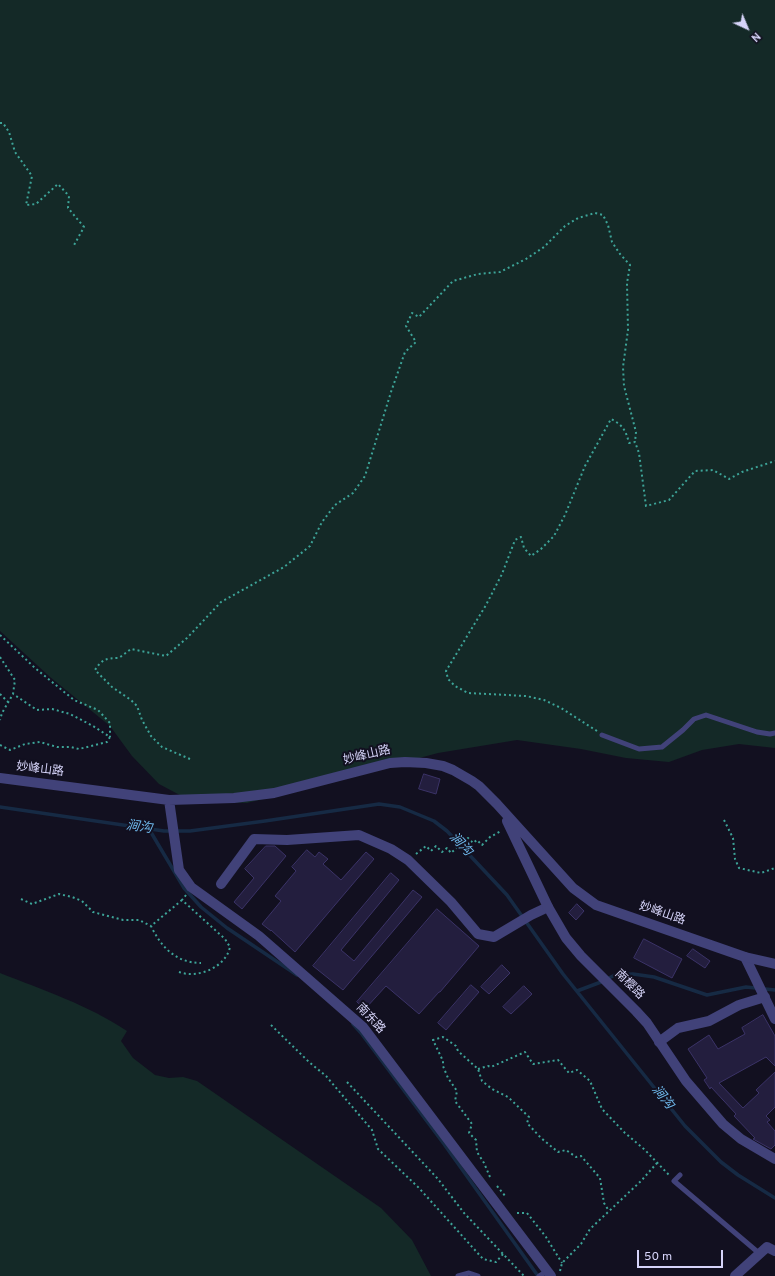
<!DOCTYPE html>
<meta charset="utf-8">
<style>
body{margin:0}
#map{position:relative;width:775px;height:1276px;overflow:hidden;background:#121020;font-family:Overpass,sans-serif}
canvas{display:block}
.north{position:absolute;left:727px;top:8px;width:40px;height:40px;-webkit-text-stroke:3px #121020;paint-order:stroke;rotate:136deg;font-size:11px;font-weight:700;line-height:16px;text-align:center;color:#d6d4f9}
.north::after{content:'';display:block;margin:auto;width:14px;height:18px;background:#d6d4f9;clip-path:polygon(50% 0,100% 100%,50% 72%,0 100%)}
.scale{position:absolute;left:637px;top:1250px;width:86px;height:18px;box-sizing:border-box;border:2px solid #d6d4f9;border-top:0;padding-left:5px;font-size:12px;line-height:14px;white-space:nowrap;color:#d6d4f9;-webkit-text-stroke:3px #121020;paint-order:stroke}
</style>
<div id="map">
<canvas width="775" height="1276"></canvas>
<div class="north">N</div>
<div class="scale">50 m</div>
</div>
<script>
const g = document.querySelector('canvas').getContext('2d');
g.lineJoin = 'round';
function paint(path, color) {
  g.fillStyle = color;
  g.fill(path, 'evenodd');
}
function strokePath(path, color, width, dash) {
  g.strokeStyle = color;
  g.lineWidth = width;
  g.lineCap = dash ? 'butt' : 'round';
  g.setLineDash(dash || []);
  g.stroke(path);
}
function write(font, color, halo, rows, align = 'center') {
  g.font = font + ' Overpass,"Noto Sans SC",sans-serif';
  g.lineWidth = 4;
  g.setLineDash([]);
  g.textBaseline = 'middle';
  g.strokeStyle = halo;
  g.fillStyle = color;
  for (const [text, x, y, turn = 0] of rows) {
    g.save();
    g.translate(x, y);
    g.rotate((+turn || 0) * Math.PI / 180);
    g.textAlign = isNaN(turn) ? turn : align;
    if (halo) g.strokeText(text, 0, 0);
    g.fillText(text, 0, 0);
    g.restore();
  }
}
paint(new Path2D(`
 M 0,0 L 775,0 L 775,748 L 739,744 L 702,750 L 669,762 L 626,758 L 581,749 L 517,740 L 438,753 L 304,789 L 247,803 L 191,801 L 159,784 L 132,756 L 110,726 L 50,677 L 0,631 Z
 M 0,973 C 43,990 88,1005 127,1031 L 121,1041 L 133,1058 L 155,1075 L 169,1078 L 183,1077 L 197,1081 L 381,1208 L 412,1240 L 431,1276 L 0,1276 Z`), '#142927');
strokePath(new Path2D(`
 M 0,807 L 164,831 L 190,831 L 265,821 L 379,804 L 400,807 L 434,821 L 447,831 L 507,895 L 563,974 L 685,1126 L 721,1162 L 738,1175 L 775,1198
 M 149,829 L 184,888 L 201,907 L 227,928 L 297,975
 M 577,991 L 601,982 L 615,975 L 633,974 L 654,977 L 707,995 L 746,987 L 775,990
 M 353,1024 L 361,1033 L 444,1144 L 538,1276`), '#162a44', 3.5);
const building = new Path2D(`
 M 424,774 L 440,779 L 436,794 L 419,789 Z
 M 266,846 L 275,846 L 286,856 L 242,909 L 234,902 L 254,878 L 245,869 Z
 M 307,850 L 315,857 L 319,852 L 328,859 L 323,864 L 341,880 L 366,852 L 374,859 L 295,952 L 271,930 L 271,931 L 262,924 L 281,901 L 275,896 L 296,871 L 292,867 Z
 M 391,873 L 399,880 L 341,950 L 354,961 L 413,890 L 422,897 L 343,990 L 313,966 Z
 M 577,904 L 584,911 L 576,920 L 569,913 Z
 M 437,909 L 479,946 L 440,992 L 439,992 L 419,1014 L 386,986 L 365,1009 L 357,1002 Z
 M 644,939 L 682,959 L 672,978 L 634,958 Z
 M 693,949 L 710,961 L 705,968 L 687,956 Z
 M 502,965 L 510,973 L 489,994 L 481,987 Z
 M 471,985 L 479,992 L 446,1030 L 438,1023 Z
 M 524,986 L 532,994 L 511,1014 L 503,1007 Z
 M 763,1015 L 775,1036 L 775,1066 L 766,1057 L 719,1083 L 743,1108 L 759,1093 L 756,1090 L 775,1072 L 775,1107 L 766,1116 L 770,1120 L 767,1122 L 775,1131 L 775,1145 L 771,1149 L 753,1139 L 755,1138 L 734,1116 L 736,1114 L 711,1087 L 710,1089 L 704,1080 L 707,1078 L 688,1049 L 709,1035 L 718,1049 L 745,1034 L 742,1028 Z`);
paint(building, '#231e3e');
strokePath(building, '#3b3367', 1);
strokePath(new Path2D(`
 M 0,123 L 3,123 L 9,132 L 15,152 L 32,176 L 26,205 L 36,204 L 58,184 L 69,196 L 68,208 L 84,227 L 73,247
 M 0,635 L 35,668 L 74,700 L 98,710 L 110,723 L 110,737
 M 0,657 L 15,680 L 13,694 L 2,713 L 0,720
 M 0,694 L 8,702
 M 597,731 L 561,708 L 544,700 L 526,696 L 468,693 L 455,686 L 448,679 L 446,671 L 486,605 L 502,574 L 515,540 L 521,537 L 524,548 L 531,556 L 541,549 L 554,536 L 565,515 L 585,466 L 611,419 C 623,425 626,431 629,443 L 635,442 L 639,453 L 646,506 L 669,500 L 695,471 L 713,470 L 729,479 L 742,472 L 775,461
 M 0,745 L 10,750 L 25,744 L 40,742 L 57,747 L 71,747 L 79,749 L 107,742 L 110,737 L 93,726 L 70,714 L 52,709 L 37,710 L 13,694
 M 190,759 L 162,747 L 151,736 L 142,720 L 137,706 L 131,700 L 112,687 L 95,670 C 102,659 107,658 119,658 L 131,649 L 166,656 L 187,638 L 221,602 L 284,567 L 310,546 L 322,522 L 335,505 L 353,493 L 365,476 L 391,392 L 405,352 L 416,342 L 406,326 L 412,313 L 419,317 L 453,281 L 478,274 L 500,272 L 526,259 L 544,247 L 565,226 L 578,218 L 595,213 L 603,215 L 608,225 L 612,242 L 620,254 L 630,265 L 627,283 L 628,330 L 623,367 L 624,386 L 636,432 L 635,442
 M 724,820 L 733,838 L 735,859 L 739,868 L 761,873 L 775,868
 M 416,854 L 426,846 L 431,851 L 436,846 L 442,852 L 447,848 L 451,853 L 468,838 L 473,843 L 477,840 L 482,845 L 490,837 L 501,831
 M 21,899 L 32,904 L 59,894 L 72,897 L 82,901 L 93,912 L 123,920 L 139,920 L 151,926
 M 182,900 L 151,926 C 161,947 176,963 201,963
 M 179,972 C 198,979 226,967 230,947 L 225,939 L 182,900 L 186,895
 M 271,1025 L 309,1062 L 326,1076 L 372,1130 L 378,1149 L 419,1188 L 483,1259 L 496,1262 L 503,1254
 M 478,1069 L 488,1066 L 491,1067 L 525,1052 L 533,1064 L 558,1060 L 569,1073 L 577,1070 L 590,1081 L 602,1109 L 625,1133 L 645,1150 L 669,1175
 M 347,1082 L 438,1179 L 464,1213 L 524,1276
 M 490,1177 L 484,1163 L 477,1152 L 476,1140 L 469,1133 L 472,1124 L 455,1101 L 457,1091 L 448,1078 L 443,1066 L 443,1061 L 433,1040 L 443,1037 L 456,1046 L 458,1051 L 478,1069 L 482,1081 L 492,1089 L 508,1097 L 529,1117 L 527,1123 L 541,1138 L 558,1152 L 566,1150 L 576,1157 L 581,1156 L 600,1178 L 604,1203 L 609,1211
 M 497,1186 L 506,1197
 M 517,1213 L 527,1213 L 546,1237 L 562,1263
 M 560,1271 L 562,1263 L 581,1244 L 590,1229 L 641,1181 L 657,1163`), '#3da498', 2, [2, 3]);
strokePath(new Path2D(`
 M 602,735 L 639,749 L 662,747 L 683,730 L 694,719 L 706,715 L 757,732 L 770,734 L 775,733
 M 680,1175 L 674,1181 L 760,1254
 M 458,1276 L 469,1273 L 478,1276
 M 539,1276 L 547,1271`), '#414279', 5);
strokePath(new Path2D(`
 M 221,884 L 254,839 L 287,840 L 359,835 L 391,849 L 408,860 L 451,902 L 478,934 L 494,937 L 531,915 L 548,907
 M 745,957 L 775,1019
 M 659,1042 L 678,1028 L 709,1021 L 739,1005 L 765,997
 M 735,1276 L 767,1247 L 775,1251`), '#414279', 10);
strokePath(new Path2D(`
 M 0,778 L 169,800 L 234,798 L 274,793 L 390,763 L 405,762 L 426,763 L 443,766 L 453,770 L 472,781 L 479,786 L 497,804 L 573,888 L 596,905 L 745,957 L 775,964
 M 169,800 L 179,870 L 191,887 L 259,936 L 363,1027 L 551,1276
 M 507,821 L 548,907 L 566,938 L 581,956 L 636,1011 L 647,1023 L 686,1081 L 723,1124 L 741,1139 L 775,1159`), '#414279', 10);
write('12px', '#d6d4f9', '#121020', [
 ["妙峰山路",367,756,-13],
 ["妙峰山路",40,770,7],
 ["妙峰山路",662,914,19],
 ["南樱路",629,985,45],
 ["南东路",370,1019,47]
]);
write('italic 13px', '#6fb9ec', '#121020', [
 ["涧沟",139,828,8],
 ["涧沟",460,845,47],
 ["涧沟",662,1098,51]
]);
</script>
